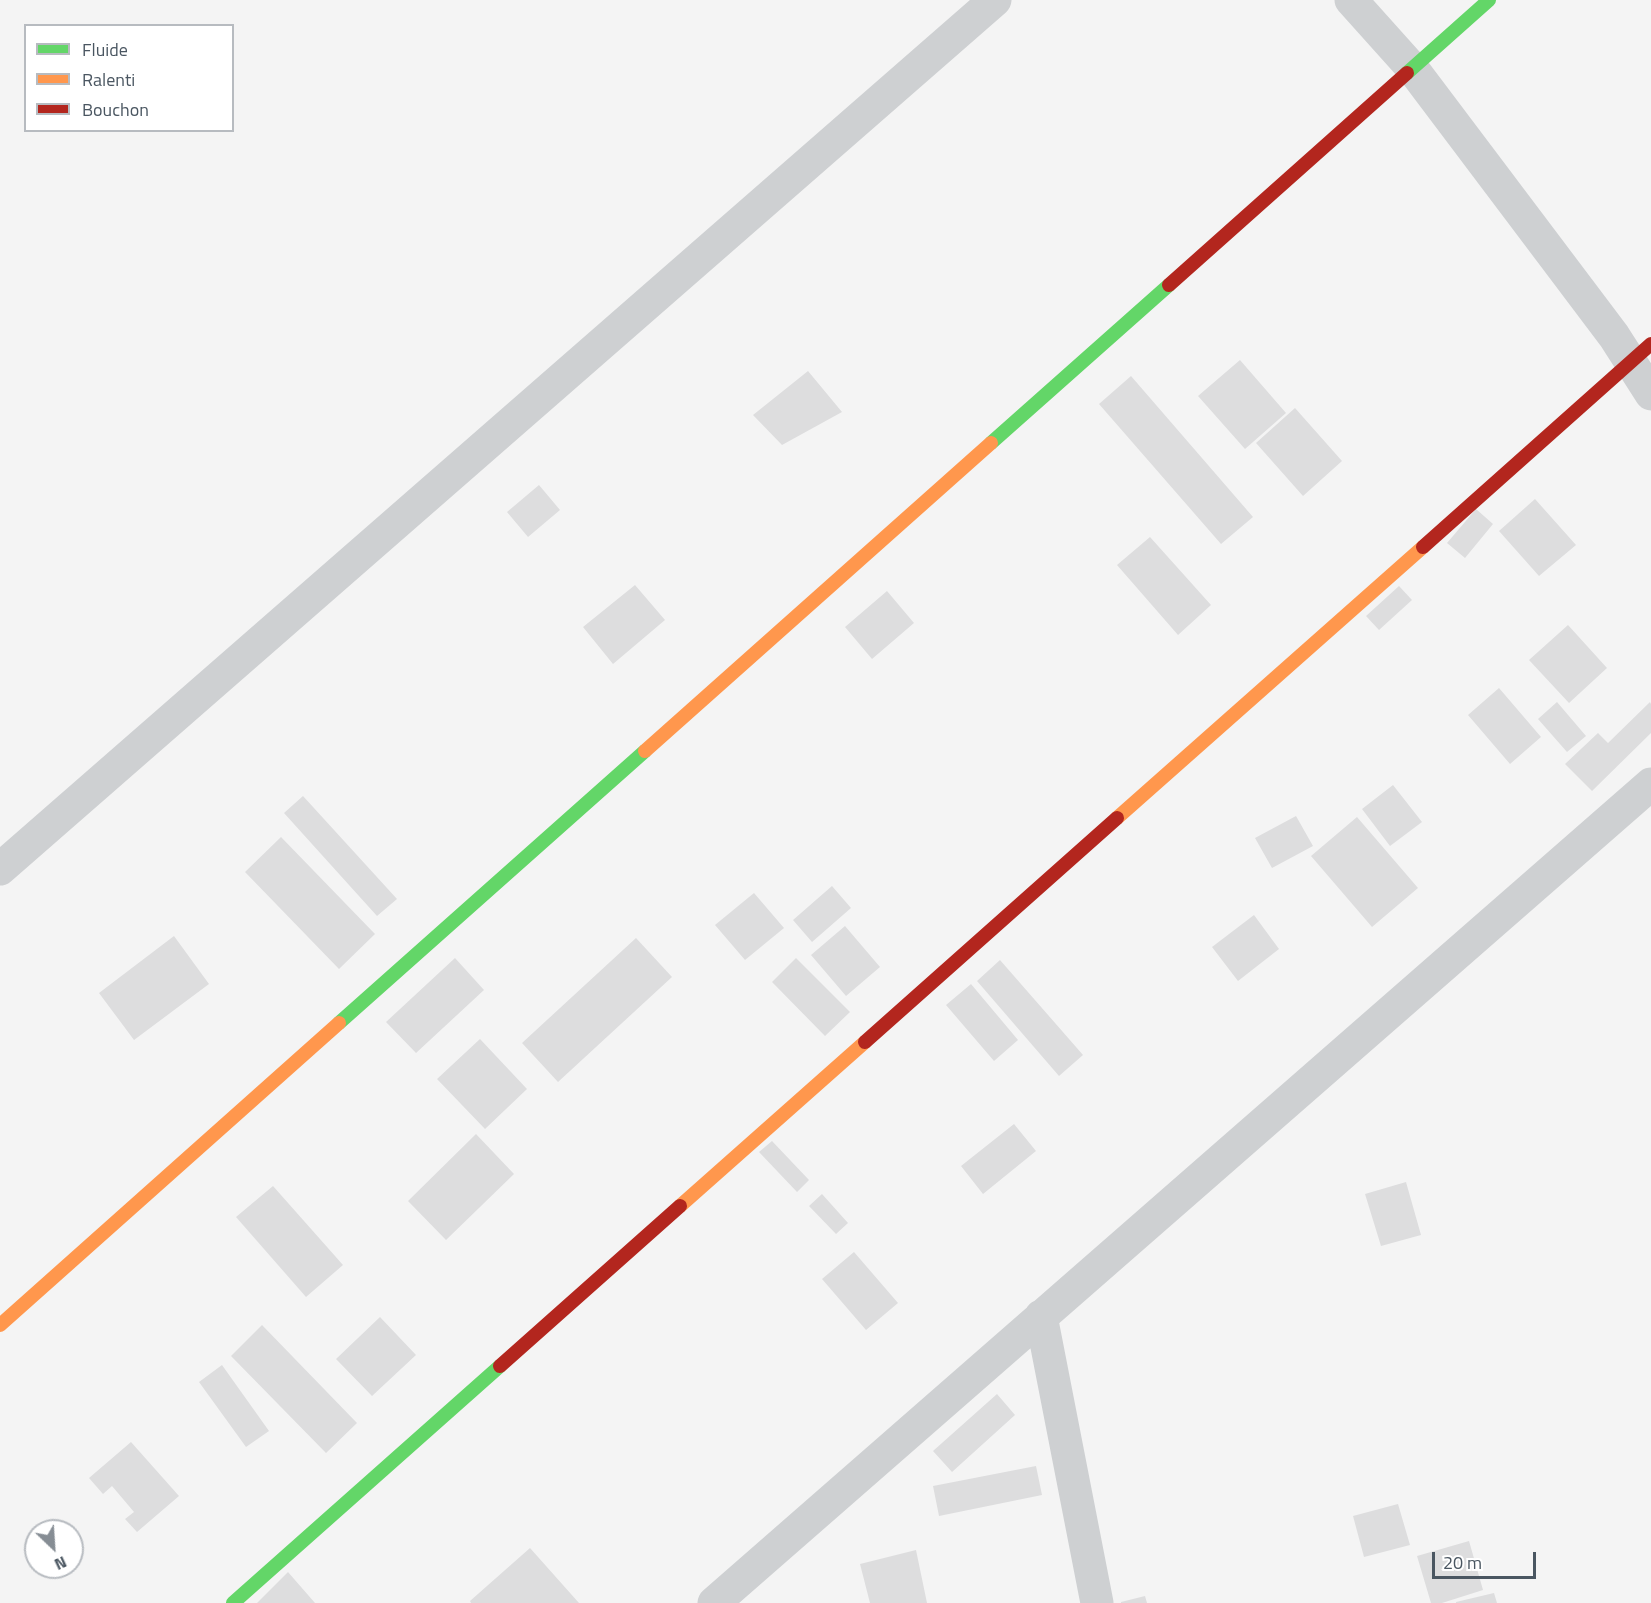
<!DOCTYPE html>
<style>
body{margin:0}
#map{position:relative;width:1651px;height:1603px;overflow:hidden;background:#f4f4f4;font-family:"Titillium Web",sans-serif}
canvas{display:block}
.legend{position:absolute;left:24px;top:24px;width:210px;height:108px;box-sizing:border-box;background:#fff;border:2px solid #b7bbc0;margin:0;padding:8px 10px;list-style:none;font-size:18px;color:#4a5661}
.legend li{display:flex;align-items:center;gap:12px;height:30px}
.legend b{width:30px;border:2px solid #b7bbc0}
.north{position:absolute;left:24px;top:1519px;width:60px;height:60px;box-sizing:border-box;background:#fff;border:2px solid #b7bbc0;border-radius:50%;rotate:155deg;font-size:16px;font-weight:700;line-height:24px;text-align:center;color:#4a5661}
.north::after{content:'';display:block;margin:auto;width:21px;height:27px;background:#868d94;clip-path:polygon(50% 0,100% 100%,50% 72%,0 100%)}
.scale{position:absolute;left:1432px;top:1552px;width:104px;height:27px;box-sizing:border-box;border:3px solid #4a5661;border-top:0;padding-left:8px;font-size:18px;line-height:21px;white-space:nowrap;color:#4a5661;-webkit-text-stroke:4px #fff;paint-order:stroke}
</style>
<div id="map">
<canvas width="1651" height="1603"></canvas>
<ul class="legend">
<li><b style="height:8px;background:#63d668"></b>Fluide</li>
<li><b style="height:8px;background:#ff974d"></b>Ralenti</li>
<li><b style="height:8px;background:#b3261e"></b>Bouchon</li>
</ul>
<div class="north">N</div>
<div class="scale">20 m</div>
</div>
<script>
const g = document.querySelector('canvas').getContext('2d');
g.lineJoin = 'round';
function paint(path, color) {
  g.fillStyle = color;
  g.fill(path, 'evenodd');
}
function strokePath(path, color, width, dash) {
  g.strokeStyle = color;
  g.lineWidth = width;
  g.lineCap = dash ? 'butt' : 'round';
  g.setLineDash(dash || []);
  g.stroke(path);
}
paint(new Path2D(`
 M 1240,360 L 1286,413 L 1245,449 L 1198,396 Z
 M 808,371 L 842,412 L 782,445 L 753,415 Z
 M 1131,376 L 1253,517 L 1221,544 L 1099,404 Z
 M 1295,408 L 1342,461 L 1303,496 L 1256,443 Z
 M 539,485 L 560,510 L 528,537 L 507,512 Z
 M 1535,499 L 1576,545 L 1539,576 L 1499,531 Z
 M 1476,509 L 1493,524 L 1465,558 L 1447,543 Z
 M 1150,537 L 1211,605 L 1178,635 L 1117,565 Z
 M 635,585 L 665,620 L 613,664 L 583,627 Z
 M 1399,586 L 1412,600 L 1379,630 L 1366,616 Z
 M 887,591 L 914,623 L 872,659 L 845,627 Z
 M 1568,625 L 1607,668 L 1569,703 L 1529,660 Z
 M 1499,688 L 1541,737 L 1510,764 L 1468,715 Z
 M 1557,702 L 1586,736 L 1567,752 L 1538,719 Z
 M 1650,702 L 1651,704 L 1651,733 L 1592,791 L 1565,764 L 1598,733 L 1608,743 Z
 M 1393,785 L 1422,822 L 1390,846 L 1362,809 Z
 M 303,796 L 397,899 L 377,916 L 284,813 Z
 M 1296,816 L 1313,846 L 1272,868 L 1255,838 Z
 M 1357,817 L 1418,888 L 1372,927 L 1311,856 Z
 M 281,837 L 375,934 L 339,969 L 245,872 Z
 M 832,886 L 851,908 L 812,942 L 793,920 Z
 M 754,893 L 784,928 L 745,960 L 715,925 Z
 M 1254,915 L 1279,949 L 1238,981 L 1212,947 Z
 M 845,926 L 880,967 L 846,996 L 811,955 Z
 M 174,936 L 209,984 L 134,1040 L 99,993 Z
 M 636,938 L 672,977 L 558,1082 L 522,1043 Z
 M 455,958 L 484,990 L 416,1053 L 386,1022 Z
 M 796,958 L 850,1012 L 825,1036 L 772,982 Z
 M 1000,960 L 1083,1055 L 1059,1076 L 977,981 Z
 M 971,984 L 1018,1040 L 994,1061 L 946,1005 Z
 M 480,1039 L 527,1089 L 485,1129 L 437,1079 Z
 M 1014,1124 L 1036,1151 L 983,1194 L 961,1166 Z
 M 476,1134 L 514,1174 L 446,1240 L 408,1201 Z
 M 772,1141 L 809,1180 L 797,1192 L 759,1152 Z
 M 1406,1182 L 1421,1235 L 1381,1246 L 1365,1194 Z
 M 273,1186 L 343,1265 L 306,1297 L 236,1217 Z
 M 822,1194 L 848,1223 L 836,1234 L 809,1206 Z
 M 854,1252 L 898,1303 L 866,1330 L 822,1279 Z
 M 380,1317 L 416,1355 L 372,1396 L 336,1359 Z
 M 262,1325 L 357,1423 L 326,1453 L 231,1356 Z
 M 222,1365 L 269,1431 L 246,1447 L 199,1382 Z
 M 997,1394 L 1015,1415 L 952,1472 L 933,1451 Z
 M 131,1442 L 179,1496 L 137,1532 L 125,1519 L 134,1512 L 112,1486 L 103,1494 L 89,1478 Z
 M 1036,1466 L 1042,1495 L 939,1516 L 933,1486 Z
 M 1398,1504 L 1410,1545 L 1364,1557 L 1353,1516 Z
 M 1469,1541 L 1483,1590 L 1442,1603 L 1431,1603 L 1417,1556 Z
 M 530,1548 L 579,1603 L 471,1603 L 470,1601 Z
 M 916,1550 L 927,1603 L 870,1603 L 860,1564 Z
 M 288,1572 L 315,1603 L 257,1603 Z
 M 1494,1593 L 1497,1603 L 1456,1603 L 1456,1602 Z
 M 1145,1596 L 1147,1603 L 1121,1603 L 1121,1602 Z`), '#ddddde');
strokePath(new Path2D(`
 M 1351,0 L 1412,68 L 1614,336 L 1651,394
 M 0,869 L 995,0
 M 1041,1316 L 1097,1603
 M 714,1603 L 1651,784`), '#ced0d2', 33);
strokePath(new Path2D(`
 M 1407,73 L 1489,0
 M 991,443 L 1169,285
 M 339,1023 L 645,751
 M 233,1603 L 500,1366`), '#63d668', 14);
strokePath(new Path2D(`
 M 645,751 L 991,443
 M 1117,818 L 1423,547
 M 680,1206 L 865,1042
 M 0,1325 L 339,1023`), '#ff974d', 14);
strokePath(new Path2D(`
 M 1169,285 L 1407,73
 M 1423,547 L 1651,344
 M 865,1042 L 1117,818
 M 500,1366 L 680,1206`), '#b3261e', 14);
</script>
